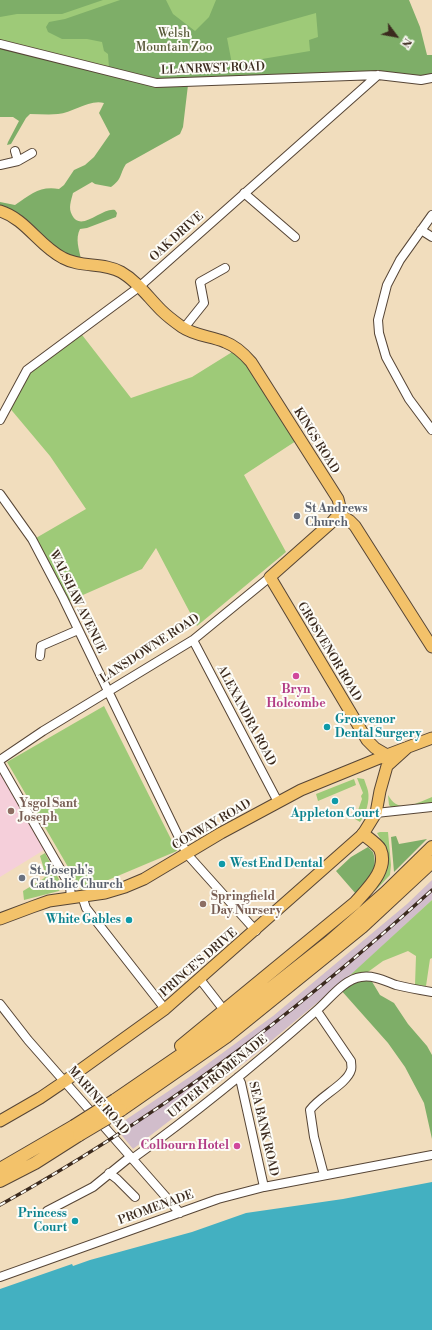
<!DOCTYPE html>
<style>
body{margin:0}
#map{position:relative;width:432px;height:1330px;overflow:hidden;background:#f1ddbd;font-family:"Libre Bodoni",serif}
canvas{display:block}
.north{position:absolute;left:376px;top:16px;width:40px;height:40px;-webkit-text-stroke:3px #fdfcf7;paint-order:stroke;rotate:122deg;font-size:11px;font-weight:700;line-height:16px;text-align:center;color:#3b2a1e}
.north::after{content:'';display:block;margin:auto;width:14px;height:18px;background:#3b2a1e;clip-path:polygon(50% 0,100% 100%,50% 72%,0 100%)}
</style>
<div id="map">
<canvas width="432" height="1330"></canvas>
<div class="north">N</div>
</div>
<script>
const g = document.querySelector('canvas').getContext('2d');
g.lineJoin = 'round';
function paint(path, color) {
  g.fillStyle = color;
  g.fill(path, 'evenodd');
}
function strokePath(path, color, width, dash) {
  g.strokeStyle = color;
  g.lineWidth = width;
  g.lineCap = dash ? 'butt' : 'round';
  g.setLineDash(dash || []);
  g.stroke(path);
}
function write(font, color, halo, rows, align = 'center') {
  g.font = font + ' "Libre Bodoni",serif';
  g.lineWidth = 4;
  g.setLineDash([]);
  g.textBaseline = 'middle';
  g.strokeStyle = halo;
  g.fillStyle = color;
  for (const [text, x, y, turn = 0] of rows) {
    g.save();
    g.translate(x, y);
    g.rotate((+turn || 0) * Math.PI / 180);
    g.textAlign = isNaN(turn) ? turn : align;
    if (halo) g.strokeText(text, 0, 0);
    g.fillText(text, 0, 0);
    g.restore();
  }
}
paint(new Path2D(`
 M 0,773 L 44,850 L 0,877 Z`), '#f5cfda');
paint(new Path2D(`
 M 432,880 L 432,900 L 359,968 L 253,1056 L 133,1149 L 115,1127 L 191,1076 L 273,1016 L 407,904 Z`), '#d1bdcb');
paint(new Path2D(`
 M 0,0 L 403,0 L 421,80 L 378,75 L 156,83 L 0,44 Z
 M 79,331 L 131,398 L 192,377 L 237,349 L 299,439 L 244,475 L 286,552 L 197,626 L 156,548 L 142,569 L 67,602 L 36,538 L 86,509 L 50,456 L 8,406 L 27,370 Z
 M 104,706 L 177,851 L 82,891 L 7,762 Z
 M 357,778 L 364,779 C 365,782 367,787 368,791 C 370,800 366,815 360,822 L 355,819 L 362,799 L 361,796 L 363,793 Z
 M 354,779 L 356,785 L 318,801 L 316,794 Z
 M 388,795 C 399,815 416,803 432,797 L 432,803 L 392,808 L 389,805 Z
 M 380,832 L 388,832 L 391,865 L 390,875 L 375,891 C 381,880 391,863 386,850 C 384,844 380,839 377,833 Z
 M 45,853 L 62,885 L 59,891 L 24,900 L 23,891 L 43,879 L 46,876 L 40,856 Z
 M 432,900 L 432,958 L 430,959 L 426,986 L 415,985 L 416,956 L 408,951 L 383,961 L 361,977 L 347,978 Z`), '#9eca78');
paint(new Path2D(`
 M 0,0 L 103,0 L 62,14 L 17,14 L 0,17 Z
 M 120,0 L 166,0 L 173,14 L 195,31 L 209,17 L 216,0 L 409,0 L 420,27 L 427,55 L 432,55 L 432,75 L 425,76 L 371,72 L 310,73 L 153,81 L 109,68 L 108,54 L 104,51 L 102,42 L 87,39 L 62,39 L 48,32 L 46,27 L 49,22 L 65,19 ZM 316,13 L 318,37 L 309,40 L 310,51 L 232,64 L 227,38 Z
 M 0,44 L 156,83 L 188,85 L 183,127 L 180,134 L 126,164 C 119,175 123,178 111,187 L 95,184 L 92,182 L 73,193 C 71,201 68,208 72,215 C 81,233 102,207 115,210 L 117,213 L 116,217 L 87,228 L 80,229 C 75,239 79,249 81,259 C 75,257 68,256 63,253 C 41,239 28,210 0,207 L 0,202 L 15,205 C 32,194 39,186 59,189 L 64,185 L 74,170 L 85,165 L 94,157 L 110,134 L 99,113 L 104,103 C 89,99 73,113 58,114 C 49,115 39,114 30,114 L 26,118 L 11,144 L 7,145 L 8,142 L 19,121 L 13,117 L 0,117 Z
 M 396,836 L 399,844 L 427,839 L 394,872 L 391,837 Z
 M 368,847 L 373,852 C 379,871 368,880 356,894 L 336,871 L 351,857 Z
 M 371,980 L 380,995 L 394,1003 L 408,1024 L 427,1046 L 432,1055 L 432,1139 L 424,1103 L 405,1067 L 388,1043 L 340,989 L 348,981 Z`), '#7eae68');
paint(new Path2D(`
 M 432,1182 L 432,1330 L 0,1330 L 0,1289 L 72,1264 L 73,1266 L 90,1260 L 192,1232 L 246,1213 L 343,1199 Z`), '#43b0c1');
const minor = new Path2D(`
 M 0,44 L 156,83 L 378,75 L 421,80 L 432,78
 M 15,151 L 18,161
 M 0,165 L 18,161 L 32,153
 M 244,193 L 295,237
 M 432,215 L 400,260 L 387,285 L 378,320 L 379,333 L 386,357 L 409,399 L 432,430
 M 421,230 L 432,237
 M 184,328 L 204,303 L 200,282 L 225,268
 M 0,420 L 27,370 L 139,287 L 378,75
 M 0,494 L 32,539 L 63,598 L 187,854 L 256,931
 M 193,640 L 278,802
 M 40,656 L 41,646 L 78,630
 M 0,760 L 43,731 L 193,640 L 270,577
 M 0,764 L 70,886 L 71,898
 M 376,813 L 432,807
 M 82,896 L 86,908 L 165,1009
 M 199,978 L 220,1005
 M 0,1004 L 28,1040 L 180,1213
 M 317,1011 L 351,1061 C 351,1064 352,1068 351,1070 C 347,1084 320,1096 310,1110 L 314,1137 L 324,1175
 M 238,1077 L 241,1083 L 264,1187
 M 132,1159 C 196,1113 257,1063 316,1011 C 329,1000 344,979 361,977 C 374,975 385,981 396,985 C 408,988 420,990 432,992
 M 109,1173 L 117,1179 L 135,1197
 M 47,1211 L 93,1187 L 130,1157
 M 0,1277 L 218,1199 L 264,1187 L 432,1155`);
const major = new Path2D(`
 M 0,211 C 26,219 39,246 63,258 C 81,268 103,262 121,272 C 137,281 148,297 161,310 C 167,316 175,322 182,327 C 195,336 211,336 225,342 C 236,346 244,354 251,362 L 338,499 L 340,507 L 339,514
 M 339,514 L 332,522 L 270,577 L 367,740 L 375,748 L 387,755 L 384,758
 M 339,514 L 350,521 L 355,526 L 432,647
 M 0,919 L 32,907 L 49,901 L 105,893 L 125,887 L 144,879 L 221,833 L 301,790 L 387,755 L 432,738
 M 0,1121 L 40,1098 L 65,1081 L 165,1009 L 363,834 L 376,813 L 380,791 L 387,766 L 408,747`);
const highway = new Path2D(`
 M 181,1046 L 355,903 C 367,889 389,870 380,849 C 377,844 368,838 363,834
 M 115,1100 L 220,1028 L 329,942 L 386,892 L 432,847
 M 121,1110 L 226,1037 L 362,927 L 432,862
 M 0,1169 L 74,1126
 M 0,1181 L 35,1163 L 79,1135`);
strokePath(minor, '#564536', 10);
strokePath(major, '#564536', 13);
strokePath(highway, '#564536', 14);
strokePath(minor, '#fff', 8);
strokePath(major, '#f3c26a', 11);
strokePath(highway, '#f3c26a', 12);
const rail = new Path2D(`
 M 0,1205 C 156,1119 300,1010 432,890`);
strokePath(rail, '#3b2a1e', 3.5);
strokePath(rail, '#fdfcf7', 2, [6]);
const highwayBridge = new Path2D(`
 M 74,1126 L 115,1100
 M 79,1135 L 121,1110`);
strokePath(highwayBridge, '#564536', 14, []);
strokePath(highwayBridge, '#f3c26a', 12);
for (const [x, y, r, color] of [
 [297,516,4,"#6b7280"],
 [296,676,4,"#d1479c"],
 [327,727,4,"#0f9aa8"],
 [335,801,4,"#0f9aa8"],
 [11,811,4,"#8d6e63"],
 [222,864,4,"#0f9aa8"],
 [22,878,4,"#6b7280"],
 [203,904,4,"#8d6e63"],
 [129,920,4,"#0f9aa8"],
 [237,1146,4,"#d1479c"],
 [75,1221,4,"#0f9aa8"]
]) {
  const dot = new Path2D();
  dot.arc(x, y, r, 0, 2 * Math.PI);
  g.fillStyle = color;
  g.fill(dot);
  strokePath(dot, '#fdfcf7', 1.5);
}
write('12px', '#595a39', '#fdfcf7', [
 ["Welsh",174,34],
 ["Mountain Zoo",174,48]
]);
write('12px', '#3b2a1e', '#fdfcf7', [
 ["LLANRWST ROAD",213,69,-2],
 ["OAK DRIVE",177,237,-42],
 ["KINGS ROAD",316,441,58],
 ["WALSHAW AVENUE",77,602,64],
 ["LANSDOWNE ROAD",150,649,-33],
 ["GROSVENOR ROAD",329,652,59],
 ["ALEXANDRA ROAD",246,716,62],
 ["CONWAY ROAD",212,825,-30],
 ["PRINCE'S DRIVE",199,963,-41],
 ["UPPER PROMENADE",218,1077,-39],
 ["MARINE ROAD",98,1101,49],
 ["SEA BANK ROAD",263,1129,77],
 ["PROMENADE",156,1208,-20]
]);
write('bold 12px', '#5b616d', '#fdfcf7', [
 ["St Andrews",305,509],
 ["Church",305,523],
 ["St. Joseph's",30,871],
 ["Catholic Church",30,885]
], 'left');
write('bold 12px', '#b23c85', '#fdfcf7', [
 ["Bryn",296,690],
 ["Holcombe",296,704],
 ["Colbourn Hotel",229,1146,"right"]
]);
write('bold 12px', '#0d838f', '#fdfcf7', [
 ["Grosvenor",335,720],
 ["Dental Surgery",335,734],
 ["Appleton Court",335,814,"center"],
 ["West End Dental",230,864],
 ["White Gables",121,920,"right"],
 ["Princess",67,1214,"right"],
 ["Court",67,1228,"right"]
], 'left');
write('bold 12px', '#785e54', '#fdfcf7', [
 ["Ysgol Sant",19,804],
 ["Joseph",19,818],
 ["Springfield",211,897],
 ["Day Nursery",211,911]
], 'left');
</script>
